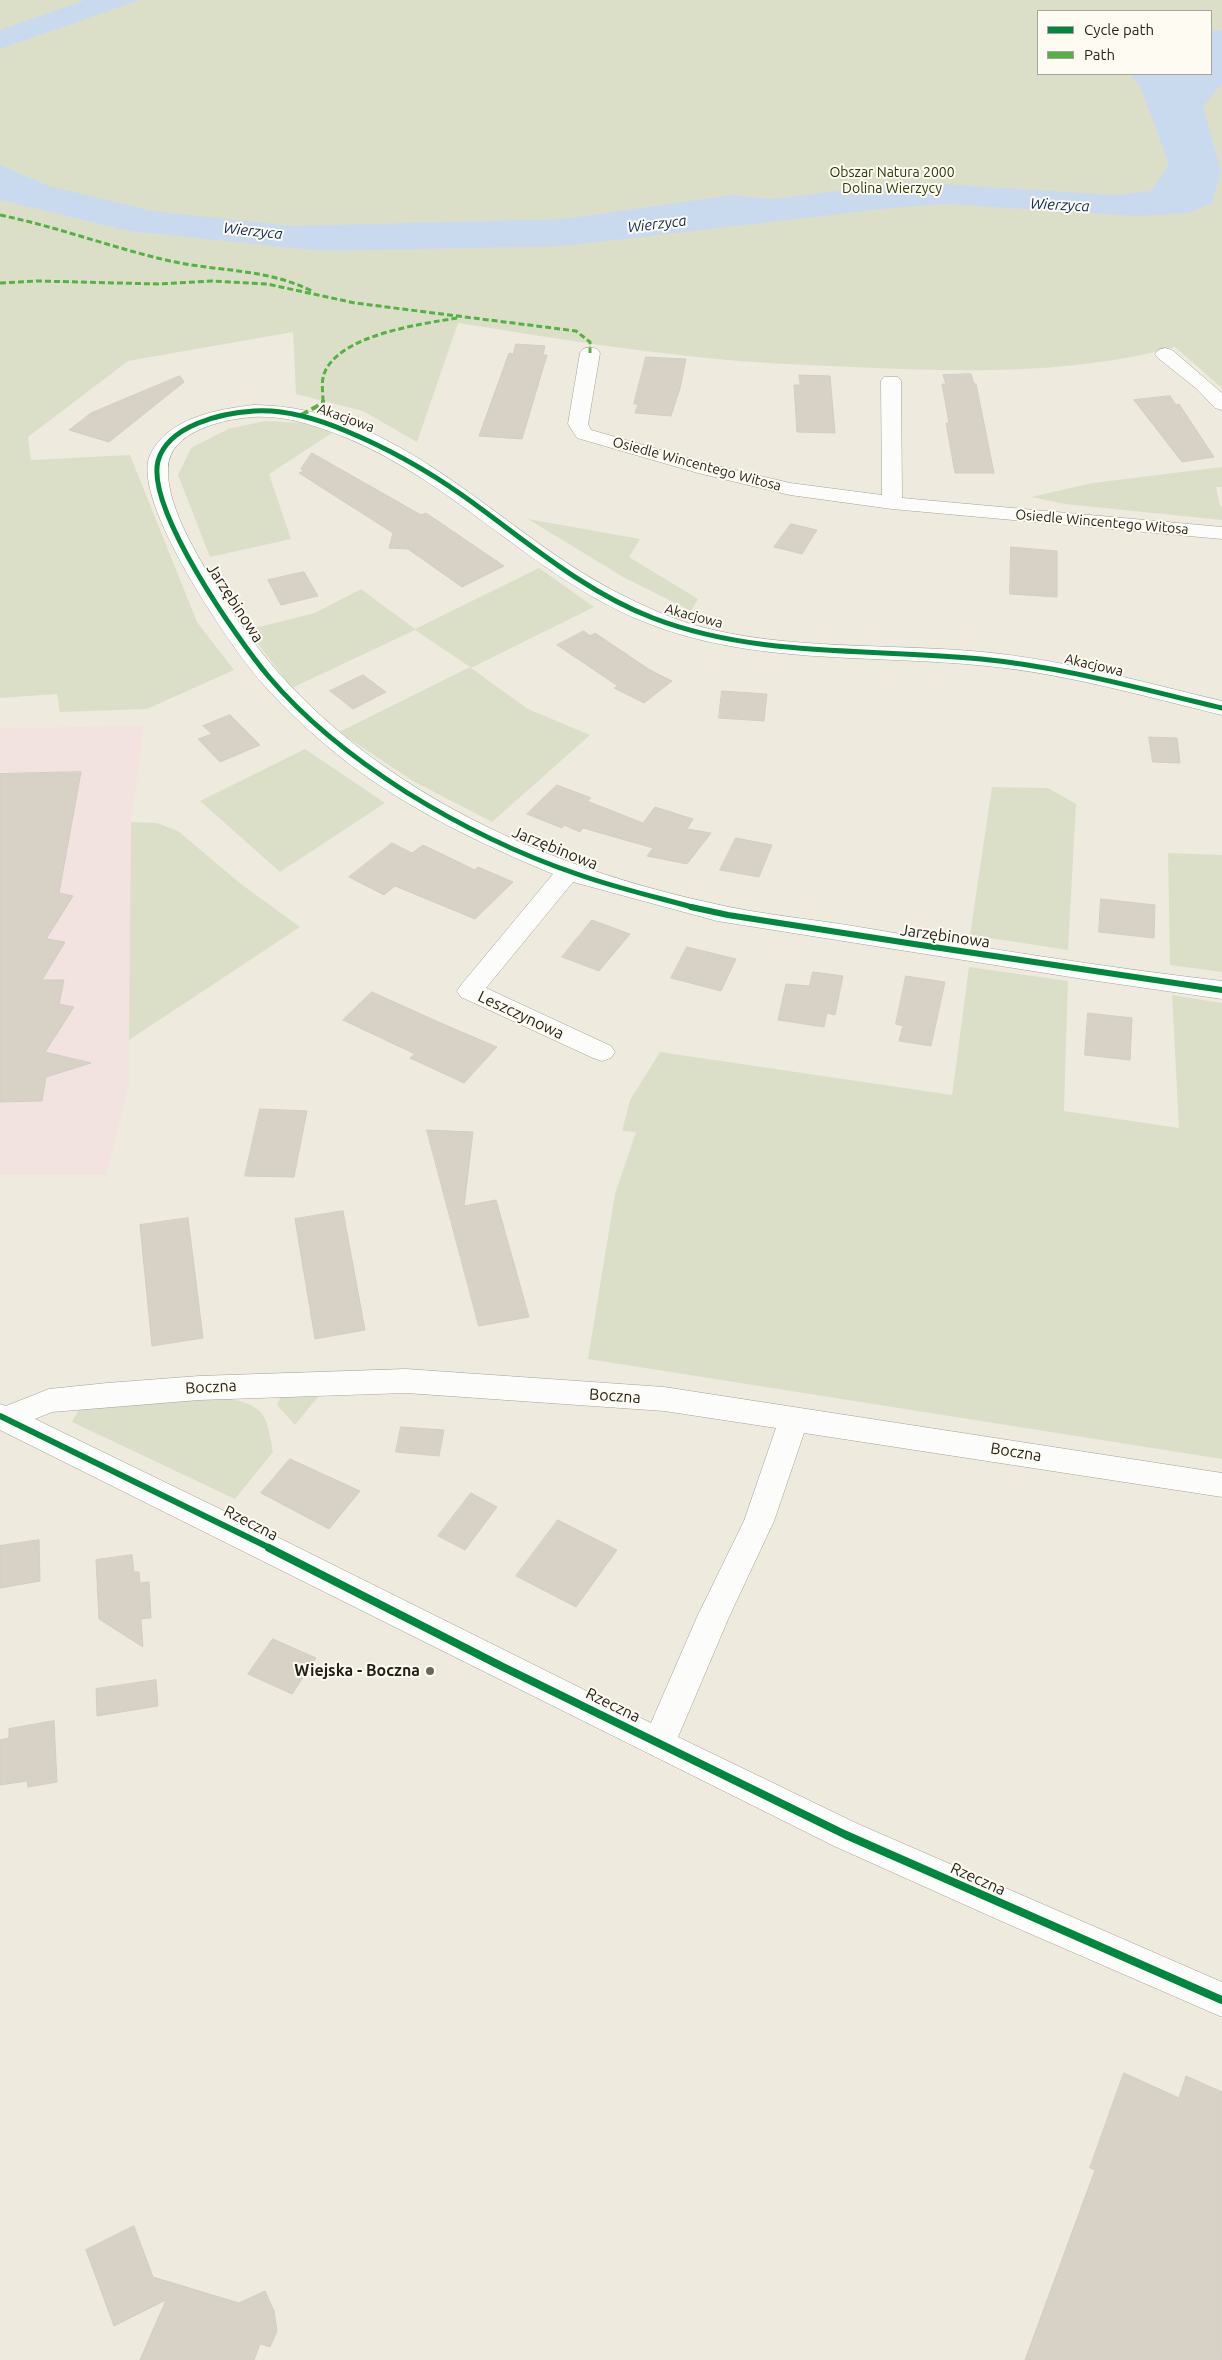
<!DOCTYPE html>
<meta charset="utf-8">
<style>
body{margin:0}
#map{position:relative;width:1222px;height:2360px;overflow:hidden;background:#eeebde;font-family:Ubuntu,sans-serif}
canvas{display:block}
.legend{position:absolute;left:1037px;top:10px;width:175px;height:65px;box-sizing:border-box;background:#fefcf2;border:1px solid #a6a49a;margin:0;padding:6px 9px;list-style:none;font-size:15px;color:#221f17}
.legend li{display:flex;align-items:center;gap:10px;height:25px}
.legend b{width:25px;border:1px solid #a6a49a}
</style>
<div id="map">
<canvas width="1222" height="2360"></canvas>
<ul class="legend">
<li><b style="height:6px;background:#00873e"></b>Cycle path</li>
<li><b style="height:6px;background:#55b145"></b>Path</li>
</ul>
</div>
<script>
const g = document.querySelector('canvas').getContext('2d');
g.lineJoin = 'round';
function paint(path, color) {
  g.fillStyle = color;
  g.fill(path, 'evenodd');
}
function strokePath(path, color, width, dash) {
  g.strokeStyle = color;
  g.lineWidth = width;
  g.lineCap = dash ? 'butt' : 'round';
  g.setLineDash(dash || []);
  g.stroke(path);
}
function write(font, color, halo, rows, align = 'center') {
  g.font = font + ' Ubuntu,sans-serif';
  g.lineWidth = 4;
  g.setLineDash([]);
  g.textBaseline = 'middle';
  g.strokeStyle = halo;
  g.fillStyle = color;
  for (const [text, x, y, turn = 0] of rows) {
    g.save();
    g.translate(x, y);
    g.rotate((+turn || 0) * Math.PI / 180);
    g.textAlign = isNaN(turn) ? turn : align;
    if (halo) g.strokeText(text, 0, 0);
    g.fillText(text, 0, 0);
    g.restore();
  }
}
paint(new Path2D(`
 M 144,726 L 131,822 L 129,1085 L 106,1175 L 0,1175 L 0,728 Z`), '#f2e3e1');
paint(new Path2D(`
 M 0,0 L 1222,0 L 1222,388 L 1175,347 C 1070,375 960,372 852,367 C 815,365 777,364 739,361 C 645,353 552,338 458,323 L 417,442 L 363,411 L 296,394 L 293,332 L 128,361 L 28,437 L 31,460 L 130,455 L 197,622 L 234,670 L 147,709 L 60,712 L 57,694 L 0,698 ZM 1038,11 L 1211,11 L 1211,74 L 1038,74 Z
 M 265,421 L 304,423 L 332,433 L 269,474 L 291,539 L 210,557 L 178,475 L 191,448 L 228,429 Z
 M 1222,467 L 1222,487 L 1216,487 L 1220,506 L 1222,506 L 1222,520 L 1065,504 L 1031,497 L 1093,483 Z
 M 528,519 L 640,539 L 629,557 L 698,599 L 691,611 L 623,577 Z
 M 539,568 L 594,607 L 471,668 L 528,709 L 590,735 L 492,822 L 413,781 L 339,732 L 470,667 L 415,630 L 292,688 L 247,630 L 315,613 L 361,589 L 415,629 Z
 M 305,749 L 385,803 L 280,872 L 200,801 Z
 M 992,787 L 1048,788 L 1076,804 L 1068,950 L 970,935 Z
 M 131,822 L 157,823 L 178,831 L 241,884 L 300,927 L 129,1040 Z
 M 1168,853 L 1222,855 L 1222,972 L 1170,965 Z
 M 969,967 L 1068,981 L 1064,1111 L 1179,1128 L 1172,995 L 1222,1003 L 1222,1459 L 588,1359 L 615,1194 L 636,1132 L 622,1131 L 630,1100 L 660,1052 L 952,1095 Z
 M 219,1396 C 262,1406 266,1407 273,1452 L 235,1499 L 72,1422 L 82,1404 Z
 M 281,1396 L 318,1397 L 295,1425 L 277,1405 Z`), '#dbdfc8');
paint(new Path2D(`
 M 85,0 L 140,0 L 0,49 L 0,30 Z
 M 1222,30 L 1222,83 L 1203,107 L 1221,171 L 1212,203 L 1189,213 L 1137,216 L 945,204 L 891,208 L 564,246 L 322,251 L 129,231 L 0,200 L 0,165 L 49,186 L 153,211 L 292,226 L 563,219 L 732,195 L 772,199 L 911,182 L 1115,195 L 1151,191 L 1169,164 L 1140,86 L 1131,75 L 1211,74 L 1211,31 Z`), '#cadaee');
const building = new Path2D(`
 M 516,344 L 545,346 L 543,355 L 547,355 L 522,439 L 479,436 L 509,353 L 513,354 Z
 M 646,357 L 686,359 L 680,388 L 671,416 L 635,413 L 638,404 L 634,404 Z
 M 971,374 L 974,384 L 976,384 L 994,473 L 955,473 L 946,423 L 949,423 L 942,384 L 946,384 L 943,375 Z
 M 799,375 L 830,376 L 835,433 L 797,432 L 794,385 L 800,385 Z
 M 180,376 L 184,382 L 109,442 L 69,430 L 91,413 Z
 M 1170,396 L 1176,405 L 1179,404 L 1214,457 L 1182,462 L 1134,400 Z
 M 312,453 L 421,515 L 426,513 L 504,566 L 462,587 L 408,549 L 389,548 L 393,533 L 299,473 L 304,471 L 301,469 Z
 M 791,524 L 817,530 L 802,554 L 774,547 Z
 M 1011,547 L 1057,551 L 1057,597 L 1010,594 Z
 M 304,572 L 318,596 L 281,605 L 268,580 Z
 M 584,631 L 590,636 L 595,633 L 650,670 L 672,681 L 644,703 L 614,688 L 618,686 L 557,645 Z
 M 363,675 L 386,692 L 353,709 L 330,691 Z
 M 722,691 L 767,694 L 764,721 L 719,718 Z
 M 230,715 L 260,745 L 220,762 L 198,739 L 212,734 L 203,726 Z
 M 1149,737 L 1177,738 L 1180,763 L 1153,762 Z
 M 81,772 L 59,893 L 73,896 L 46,939 L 65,942 L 42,980 L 64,980 L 59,1004 L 74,1007 L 45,1052 L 91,1063 L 46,1077 L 42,1101 L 0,1102 L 0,774 Z
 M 557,785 L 591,798 L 587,801 L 643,823 L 655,807 L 693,819 L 687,829 L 711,833 L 687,864 L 647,856 L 653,848 L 583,828 L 580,832 L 564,825 L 562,828 L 527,814 Z
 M 736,838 L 772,845 L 759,877 L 720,870 Z
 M 392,843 L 412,853 L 423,845 L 475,870 L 478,867 L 513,882 L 475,919 L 395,886 L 384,895 L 349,877 Z
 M 1101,899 L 1155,905 L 1154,938 L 1099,932 Z
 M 592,920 L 630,934 L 599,971 L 562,957 Z
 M 687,947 L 736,959 L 721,991 L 671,978 Z
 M 813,972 L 843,976 L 835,1015 L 827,1013 L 824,1027 L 778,1020 L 786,984 L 809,986 Z
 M 906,976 L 945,982 L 931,1046 L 899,1041 L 903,1026 L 896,1024 Z
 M 372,992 L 443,1024 L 497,1047 L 464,1083 L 410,1058 L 415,1054 L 343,1020 Z
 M 1088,1013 L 1132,1018 L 1130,1060 L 1085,1055 Z
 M 260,1109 L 307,1111 L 294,1177 L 245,1176 Z
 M 427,1130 L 473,1132 L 464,1206 L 496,1200 L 529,1317 L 479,1326 Z
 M 343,1211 L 365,1330 L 315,1339 L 295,1219 Z
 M 188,1218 L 203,1338 L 152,1346 L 140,1225 Z
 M 401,1427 L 444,1430 L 439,1456 L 396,1452 Z
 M 290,1459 L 360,1491 L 329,1529 L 261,1493 Z
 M 471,1493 L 497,1507 L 465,1550 L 438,1536 Z
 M 558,1520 L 617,1550 L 576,1607 L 516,1576 Z
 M 39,1540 L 40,1581 L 0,1588 L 0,1546 Z
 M 132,1555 L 134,1572 L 139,1572 L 140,1583 L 149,1582 L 151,1618 L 141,1619 L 143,1647 L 99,1619 L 96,1560 Z
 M 273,1639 L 316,1658 L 292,1694 L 248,1674 Z
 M 156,1680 L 158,1706 L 97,1716 L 96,1689 Z
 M 54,1721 L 57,1782 L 28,1787 L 27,1781 L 0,1785 L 0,1740 L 9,1738 L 9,1729 Z
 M 1124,2073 L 1179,2098 L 1186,2076 L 1222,2092 L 1222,2360 L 1025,2360 L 1095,2170 L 1090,2168 Z
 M 134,2226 L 153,2277 L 239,2303 L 265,2291 L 274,2311 L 277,2331 L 270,2347 L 260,2344 L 254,2360 L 140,2360 L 166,2300 L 114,2326 L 86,2250 Z`);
paint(building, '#d8d2c6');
strokePath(building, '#d2cdc4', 1);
const minor = new Path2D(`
 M 590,347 L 597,349 L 600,353 L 588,424 L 591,430 L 710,464 L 790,483 L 882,495 L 881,381 L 884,377 L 898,377 L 901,381 L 902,498 L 1222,527 L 1222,539 L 892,509 L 790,495 L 698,473 L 577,438 L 568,424 L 580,353 L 583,349 Z
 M 1165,348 L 1172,350 L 1222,393 L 1222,410 L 1215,408 L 1197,389 L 1158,358 L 1155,354 L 1158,350 Z
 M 254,405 C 401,406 497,531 618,593 C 642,605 667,617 694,625 C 787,651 888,643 983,652 C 1065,660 1142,682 1222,701 L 1222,715 C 1143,696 1067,674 987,666 C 872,654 751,666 642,621 C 534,577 455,483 347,438 C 317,426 286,415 253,417 C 224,419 169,431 168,468 C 166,509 203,565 224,599 C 328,769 522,862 711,903 C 761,915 814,919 865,928 C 984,948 1103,967 1222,981 L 1222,999 L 1083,979 L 717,921 L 573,882 L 486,988 L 611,1046 L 615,1052 L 611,1058 L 602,1061 L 593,1058 L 461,997 L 457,991 L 461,985 L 553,874 C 481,844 410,810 348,763 C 317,739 288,712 262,683 C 231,648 130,500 150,455 C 167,418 218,409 254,405 Z
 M 406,1369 L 664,1387 L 1222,1473 L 1222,1497 L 804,1433 L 774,1521 L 729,1617 L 678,1737 L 858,1824 L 1222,1982 L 1222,2017 L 1001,1921 L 834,1846 L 0,1430 L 0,1404 L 6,1406 L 49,1389 L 107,1383 L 199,1376 ZM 406,1393 L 664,1411 L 776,1428 L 744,1521 L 697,1617 L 651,1723 L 255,1526 L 35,1419 L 52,1412 L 199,1400 Z`);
strokePath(minor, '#a3a096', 1);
paint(minor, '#fcfcfa');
strokePath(new Path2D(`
 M 0,215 C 58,227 113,248 170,261 C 220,272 265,268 312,291
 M 0,283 L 38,281 L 159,284 L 212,281 L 267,284 L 355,303 L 576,331 L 590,342 L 590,353
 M 323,401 C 323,393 321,382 324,374 C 338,335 421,324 457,318`), '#55b145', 3, [6, 3]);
strokePath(new Path2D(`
 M 301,415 L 323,403 L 323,400`), '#55b145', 4, [8, 4]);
strokePath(new Path2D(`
 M 696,908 C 656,897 616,888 577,874 C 518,854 459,825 406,792 C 356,760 307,722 269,677 C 237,639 146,509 158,461 C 168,425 222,413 254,411 C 285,409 318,419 346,431 C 387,448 425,469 462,495 C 523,538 582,591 653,618 C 757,658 871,648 981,659 C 1064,667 1141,689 1222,708`), '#00873e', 5);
strokePath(new Path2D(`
 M 691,907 L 728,915 L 927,946 L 1222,990
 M 0,1416 L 272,1549`), '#00873e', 6);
strokePath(new Path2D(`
 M 269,1548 L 503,1667 L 846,1835 L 1222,2000`), '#00873e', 8);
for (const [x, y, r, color] of [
 [430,1671,5,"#69665d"]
]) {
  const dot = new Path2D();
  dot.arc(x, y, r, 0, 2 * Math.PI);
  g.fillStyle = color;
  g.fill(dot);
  strokePath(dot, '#fefcf2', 2);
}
write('14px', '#2d380b', '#fefcf2', [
 ["Obszar Natura 2000",892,172],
 ["Dolina Wierzycy",892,188]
]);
write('14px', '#221f17', '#fefcf2', [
 ["Akacjowa",346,418,20],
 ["Osiedle Wincentego Witosa",697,464,15],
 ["Osiedle Wincentego Witosa",1102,522,5],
 ["Akacjowa",694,616,15],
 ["Akacjowa",1094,665,13]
]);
write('italic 15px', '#0c2a54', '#fefcf2', [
 ["Wierzyca",1060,205,3],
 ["Wierzyca",657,224,-7],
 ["Wierzyca",253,231,6]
]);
write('16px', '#221f17', '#fefcf2', [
 ["Jarzębinowa",235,603,57],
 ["Jarzębinowa",555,848,22],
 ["Jarzębinowa",945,936,8],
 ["Leszczynowa",521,1015,25],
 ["Boczna",211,1387,-3],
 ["Boczna",615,1396,4],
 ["Boczna",1016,1452,9],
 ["Rzeczna",251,1523,27],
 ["Rzeczna",613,1705,26],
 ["Rzeczna",978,1879,24]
]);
write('bold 16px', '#221f17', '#fefcf2', [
 ["Wiejska - Boczna",420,1671]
], 'right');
</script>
